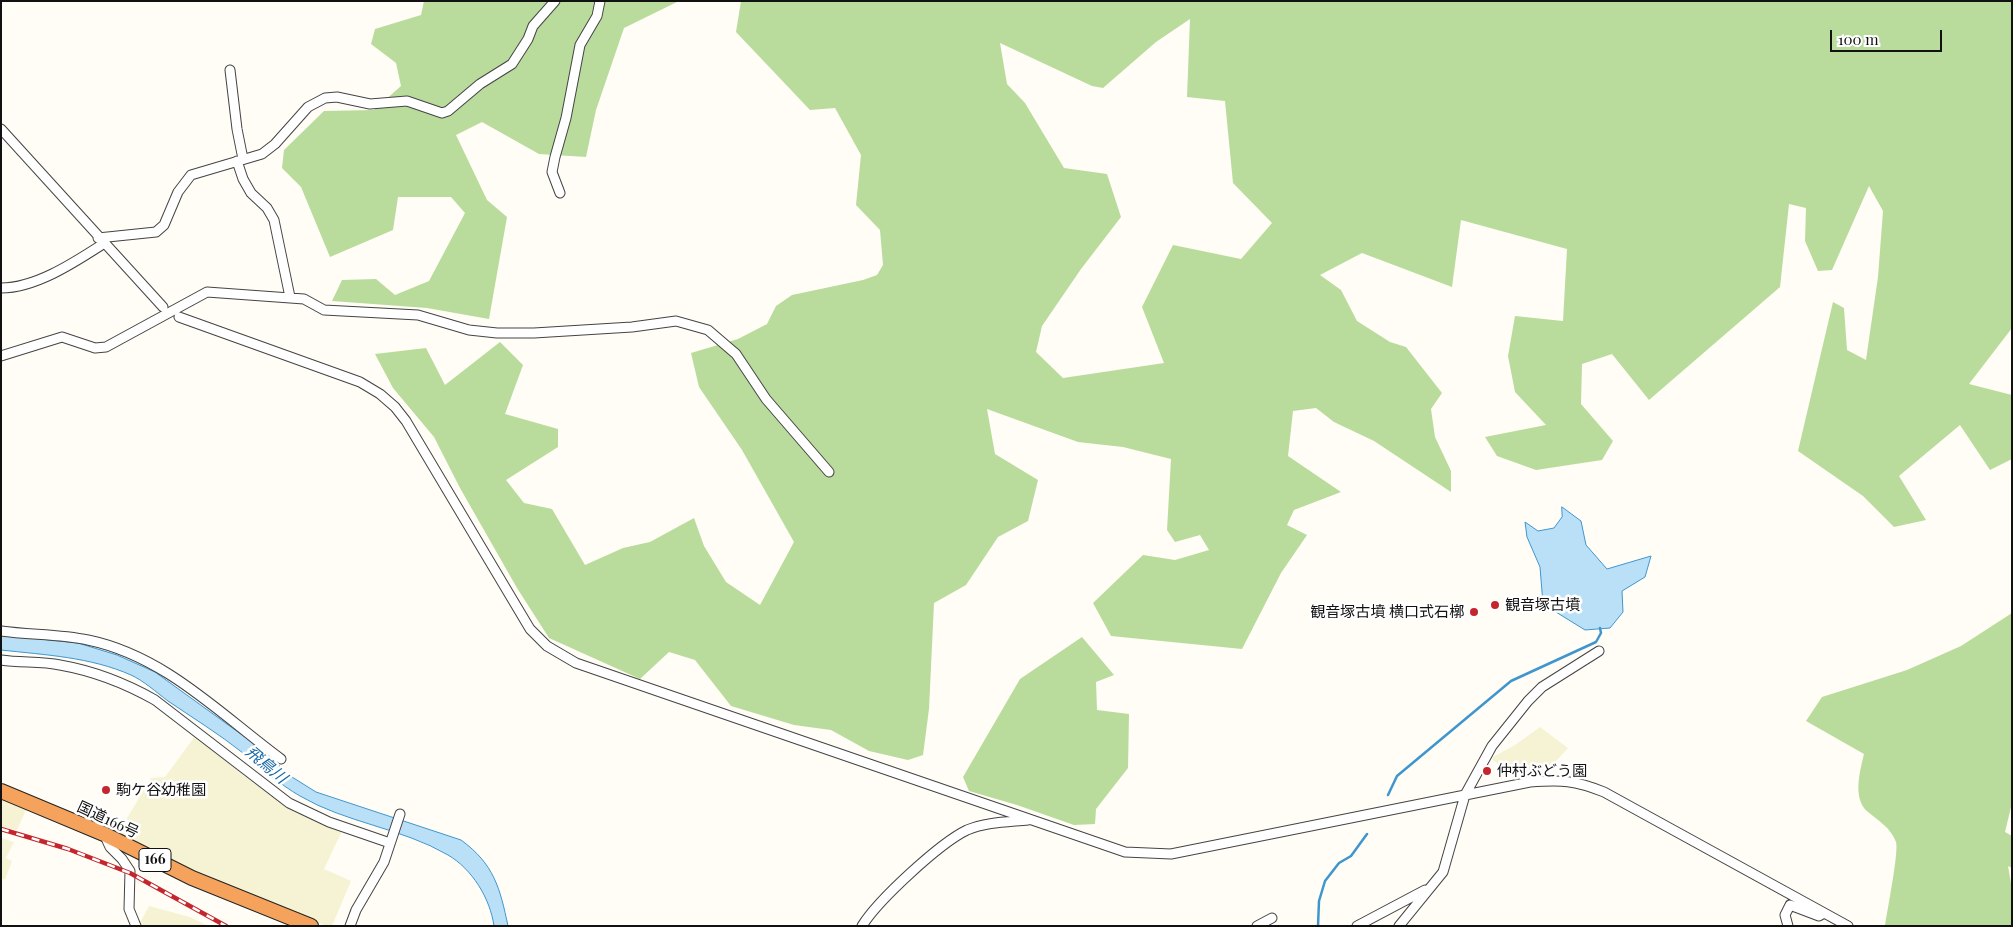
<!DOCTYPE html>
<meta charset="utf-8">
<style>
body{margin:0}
#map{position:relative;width:2013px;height:927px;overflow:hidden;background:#fffdf5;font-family:"Playfair Display",serif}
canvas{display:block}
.frame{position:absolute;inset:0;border:2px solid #111;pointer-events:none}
.scale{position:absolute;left:1830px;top:30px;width:112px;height:22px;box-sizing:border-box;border:2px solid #111;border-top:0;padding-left:6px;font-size:15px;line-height:18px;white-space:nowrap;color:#111;-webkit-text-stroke:4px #fff;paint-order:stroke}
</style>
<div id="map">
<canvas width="2013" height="927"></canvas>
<div class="frame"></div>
<div class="scale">100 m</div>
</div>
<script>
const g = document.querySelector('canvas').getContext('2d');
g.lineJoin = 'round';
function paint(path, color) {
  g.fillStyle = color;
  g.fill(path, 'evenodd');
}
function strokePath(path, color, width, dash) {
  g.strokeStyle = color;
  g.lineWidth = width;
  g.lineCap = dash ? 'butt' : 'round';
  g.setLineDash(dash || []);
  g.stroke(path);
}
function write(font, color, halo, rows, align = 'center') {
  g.font = font + ' "Playfair Display","Noto Sans JP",serif';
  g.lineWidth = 5;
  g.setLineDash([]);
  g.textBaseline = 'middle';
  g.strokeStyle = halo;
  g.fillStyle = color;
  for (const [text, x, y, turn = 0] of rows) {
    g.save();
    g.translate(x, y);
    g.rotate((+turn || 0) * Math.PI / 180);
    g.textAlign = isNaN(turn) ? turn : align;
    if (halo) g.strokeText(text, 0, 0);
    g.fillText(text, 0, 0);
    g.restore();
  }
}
paint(new Path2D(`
 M 1540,727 L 1568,748 L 1544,774 L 1516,780 L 1491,758 L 1515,745 Z
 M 195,736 L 248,779 L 293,808 L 342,831 L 324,869 L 351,881 L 332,926 L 325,926 L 309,918 L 250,899 L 124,838 L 118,833 L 151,778 L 165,777 Z
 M 1,797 L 27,808 L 17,830 L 1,827 Z
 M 1,838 L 14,842 L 6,858 L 12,861 L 5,880 L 1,878 Z
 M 149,906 L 190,917 L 208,926 L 138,926 Z`), '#f6f3d4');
paint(new Path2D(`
 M 424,1 L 679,1 L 624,28 L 596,110 L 586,157 L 539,154 L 482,122 L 456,135 L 487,200 L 507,217 L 489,319 L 427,308 L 332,301 L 342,280 L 376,279 L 395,295 L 429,281 L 465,213 L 451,197 L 398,197 L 393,230 L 330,257 L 301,187 L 282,168 L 284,150 L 324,111 L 374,110 L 401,86 L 396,63 L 371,44 L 375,29 L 421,15 Z
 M 741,1 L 2012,1 L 2012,328 L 1969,384 L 2012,395 L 2012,459 L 1990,470 L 1960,425 L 1899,476 L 1926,520 L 1894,527 L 1863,496 L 1798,451 L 1833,302 L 1844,308 L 1847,350 L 1866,360 L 1878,277 L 1883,211 L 1869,186 L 1832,270 L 1818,271 L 1805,241 L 1806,208 L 1789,204 L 1780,287 L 1649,400 L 1612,354 L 1582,364 L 1581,404 L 1613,441 L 1602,460 L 1536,470 L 1497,456 L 1485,437 L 1546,425 L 1515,392 L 1508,356 L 1515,316 L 1563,321 L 1567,249 L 1461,220 L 1452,287 L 1362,253 L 1320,275 L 1341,290 L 1357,321 L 1390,342 L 1406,347 L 1442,393 L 1431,409 L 1435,437 L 1451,471 L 1451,492 L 1374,441 L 1334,422 L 1316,408 L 1293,411 L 1288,456 L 1341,492 L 1294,510 L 1287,525 L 1307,535 L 1281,573 L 1242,649 L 1111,636 L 1093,603 L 1143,555 L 1175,560 L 1209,550 L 1200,535 L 1175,542 L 1167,530 L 1171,459 L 1123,447 L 1078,442 L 987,409 L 995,454 L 1038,480 L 1028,521 L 998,537 L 966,585 L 934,603 L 929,709 L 923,755 L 908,760 L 869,751 L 831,730 L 794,725 L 731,706 L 695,660 L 669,652 L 640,679 L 549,638 L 517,588 L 460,488 L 434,437 L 393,388 L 375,354 L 426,348 L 445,385 L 500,342 L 523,365 L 505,414 L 558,429 L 558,447 L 506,480 L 524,503 L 552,509 L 585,565 L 623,548 L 650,542 L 694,518 L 704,546 L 726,582 L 760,605 L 794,542 L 742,450 L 699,387 L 691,353 L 738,339 L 767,324 L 776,306 L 792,295 L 863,280 L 877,275 L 883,265 L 880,230 L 856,205 L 861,155 L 835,108 L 810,110 L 736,32 ZM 1190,19 L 1187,97 L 1225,101 L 1233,183 L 1272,223 L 1241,259 L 1173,245 L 1142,307 L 1164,363 L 1063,378 L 1036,352 L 1042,326 L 1081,269 L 1121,217 L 1107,174 L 1064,168 L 1025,103 L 1007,84 L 1000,43 L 1092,86 L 1103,88 L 1156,42 Z
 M 2012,613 L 2012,803 L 2005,832 L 2012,836 L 2012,868 L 2008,866 L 2012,889 L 2012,926 L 1885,926 C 1887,911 1899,852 1896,842 C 1890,827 1880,822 1868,812 C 1852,799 1860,771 1864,754 L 1806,721 L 1822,697 L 1907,670 L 1961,646 Z
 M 1082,637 L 1114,675 L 1096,682 L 1097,710 L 1129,714 L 1128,768 L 1096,809 L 1095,824 L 1074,825 L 1017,805 L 969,791 L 963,777 L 1020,679 Z`), '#b9dc9c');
const water = new Path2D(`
 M 1562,507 L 1581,521 L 1586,545 L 1607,569 L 1651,556 L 1645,577 L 1622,591 L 1623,612 L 1610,628 L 1585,630 L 1543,604 L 1540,567 L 1527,537 L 1525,522 L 1538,531 L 1554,528 L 1562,517 Z
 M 1,635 L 78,643 L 117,655 L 155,672 L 256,745 L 292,777 L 316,792 L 461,840 C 494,864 500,888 508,926 L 494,926 C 490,898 472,869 448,855 C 402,828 346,823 300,796 C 279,784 262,768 243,753 C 219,734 193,718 168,701 C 156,692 144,681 131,675 C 90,657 46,655 1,650 Z`);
paint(water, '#b9e0f7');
strokePath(water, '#3f96cf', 1);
strokePath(new Path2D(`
 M 1388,795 L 1397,776 L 1511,681 L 1596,642 L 1601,633 L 1600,628
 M 1318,926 L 1319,901 L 1325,881 L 1339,863 L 1351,856 L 1367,834`), '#3f96cf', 2.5);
const minor = new Path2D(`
 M 230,70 L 237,129 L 243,159
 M 1,129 L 163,307
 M 237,161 L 243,179 L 251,193 L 267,208 L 274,220 L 290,297
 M 560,193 L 552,172 L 555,157 L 566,118 L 580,45 L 597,16 L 600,1
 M 98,238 L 156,232 L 164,225 L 178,192 L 191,175 L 262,154 L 275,144 L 308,107 L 325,98 L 337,97 L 370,104 L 407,101 L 442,113 L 448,111 L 480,84 L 512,64 L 528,39 L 533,26 L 555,1
 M 1,288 C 36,288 75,262 103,244
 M 179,317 L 360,382 L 380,394 L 395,407 L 406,421 L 530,629 L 547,646 L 576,663 L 1125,852 L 1171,854 L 1530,782 C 1562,780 1574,780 1604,792 L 1848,926
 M 1,356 L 62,337 L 95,348 L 106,347 L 207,292 L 304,299 L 324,310 L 418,315 L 469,330 L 497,333 L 534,333 L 632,327 L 676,321 L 708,330 L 736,354 L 766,399 L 829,472
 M 1,631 C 30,635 60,634 88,640 C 165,656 220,714 281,759
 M 1,660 C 21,663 41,661 60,665 C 94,671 125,683 155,700 L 289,803 L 329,822 L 390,843
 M 104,834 L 110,847 L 122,859 L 130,871 L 129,909 L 136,926
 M 350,926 L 356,910 L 384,862 L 400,814
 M 862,926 C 878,900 940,843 967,830 C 986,822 1008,822 1028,820
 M 1257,926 L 1272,918
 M 1357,926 L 1425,890
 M 1399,926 L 1443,872 L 1465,795 L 1492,746 L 1528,701 L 1542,687 L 1599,651
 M 1788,926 L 1785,915 L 1790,905 L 1819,916 L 1824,913`);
const highway = new Path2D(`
 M 1,791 L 104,834 L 192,878 L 311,926`);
strokePath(minor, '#444', 11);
strokePath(highway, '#222', 16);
strokePath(minor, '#fff', 9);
strokePath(highway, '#f5a25d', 14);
const rail = new Path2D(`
 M 1,829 L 68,849 L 130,873 L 226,926`);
strokePath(rail, '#c4262e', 4.5);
strokePath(rail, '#fff', 2.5, [8]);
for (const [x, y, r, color] of [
 [1495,605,5,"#c4262e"],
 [1474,612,5,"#c4262e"],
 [1487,771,5,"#c4262e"],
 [106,790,5,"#c4262e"]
]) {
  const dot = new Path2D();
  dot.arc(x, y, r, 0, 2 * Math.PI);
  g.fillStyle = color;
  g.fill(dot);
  strokePath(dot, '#fff', 2);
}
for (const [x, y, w] of [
 [155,860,32]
]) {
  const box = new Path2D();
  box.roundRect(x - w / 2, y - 11.5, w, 23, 4);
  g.fillStyle = '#fff';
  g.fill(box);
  strokePath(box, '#111', 1);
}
write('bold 14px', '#111', null, [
 ["166",155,860]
]);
write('15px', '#111', '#fff', [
 ["観音塚古墳",1505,605],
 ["観音塚古墳 横口式石槨",1464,612,"right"],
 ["仲村ぶどう園",1497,771],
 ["駒ケ谷幼稚園",116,790]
], 'left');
write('15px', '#111', '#fff', [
 ["国道166号",108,820,25]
]);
write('italic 16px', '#1768a6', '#fff', [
 ["飛鳥川",266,765,40]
]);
</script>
